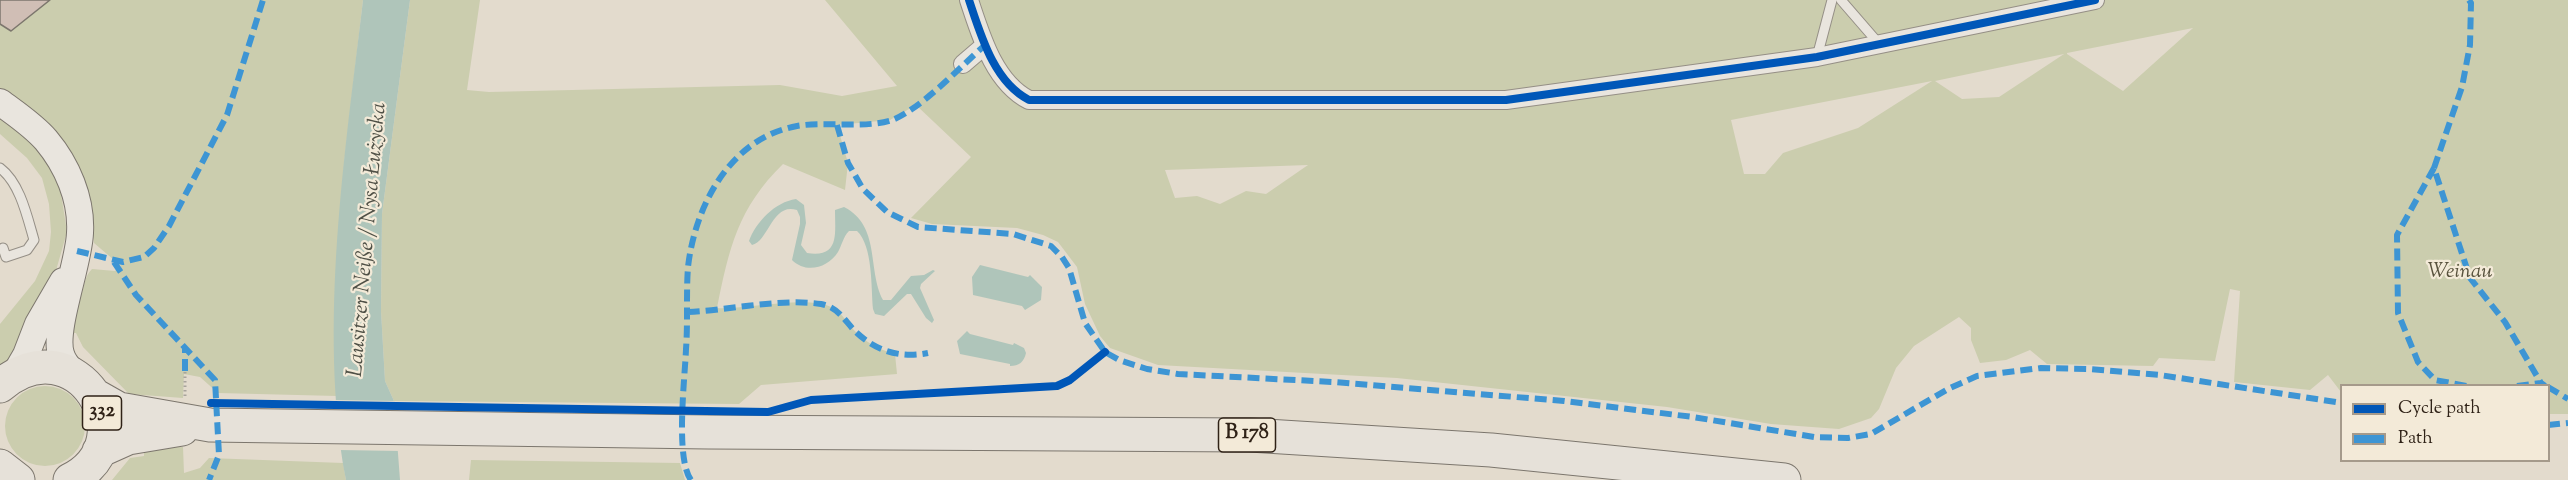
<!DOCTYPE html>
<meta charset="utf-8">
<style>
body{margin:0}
#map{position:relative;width:2568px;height:480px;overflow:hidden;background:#e3dbcd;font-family:"Sorts Mill Goudy",serif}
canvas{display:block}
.legend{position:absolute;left:2340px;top:384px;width:210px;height:78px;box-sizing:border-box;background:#f3ead8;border:2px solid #a59a8b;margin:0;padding:8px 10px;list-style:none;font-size:18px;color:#2f2217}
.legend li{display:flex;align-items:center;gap:12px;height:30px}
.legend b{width:30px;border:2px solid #a59a8b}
</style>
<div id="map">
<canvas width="2568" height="480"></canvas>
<ul class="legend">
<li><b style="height:8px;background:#0057b8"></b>Cycle path</li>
<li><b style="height:8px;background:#3d95d4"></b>Path</li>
</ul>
</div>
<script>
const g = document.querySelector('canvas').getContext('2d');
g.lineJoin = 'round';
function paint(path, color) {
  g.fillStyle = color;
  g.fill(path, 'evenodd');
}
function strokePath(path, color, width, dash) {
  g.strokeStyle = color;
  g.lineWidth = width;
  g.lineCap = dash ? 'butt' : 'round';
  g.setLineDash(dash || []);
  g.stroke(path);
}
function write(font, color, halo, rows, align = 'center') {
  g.font = font + ' "Sorts Mill Goudy",serif';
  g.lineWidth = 4.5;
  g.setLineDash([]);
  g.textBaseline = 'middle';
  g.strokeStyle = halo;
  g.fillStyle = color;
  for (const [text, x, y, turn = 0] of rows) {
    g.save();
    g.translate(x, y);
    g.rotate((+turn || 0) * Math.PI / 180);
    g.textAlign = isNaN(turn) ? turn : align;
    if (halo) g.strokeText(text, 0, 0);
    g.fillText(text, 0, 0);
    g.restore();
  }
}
paint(new Path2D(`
 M 0,0 L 363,0 L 344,164 L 337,396 L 218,393 L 200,377 L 184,374 L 183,398 L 129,394 L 83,347 L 76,333 L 66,333 C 70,320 76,309 81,296 C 85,285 84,277 92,269 L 115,271 L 121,266 L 94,243 C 90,204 81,157 52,128 C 36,113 16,103 0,88 Z
 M 410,0 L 480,0 L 467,90 L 489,92 L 780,85 L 842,96 L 897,86 L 825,0 L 2568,0 L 2568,414 L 2549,414 L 2548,386 L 2342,386 L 2341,392 L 2328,375 L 2310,390 L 2234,382 L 2240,291 L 2230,289 L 2215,361 L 2159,358 L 2153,366 L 2047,364 L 2030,350 L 2006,360 L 1980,363 L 1971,340 L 1971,328 L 1959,317 L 1914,346 L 1896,368 L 1879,409 L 1871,418 L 1839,429 L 1771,424 L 1667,407 L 1397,378 L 1158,365 L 1110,348 L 1100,336 L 1085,304 L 1077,267 L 1058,242 L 1043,235 L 1017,228 L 932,224 L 911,218 L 971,157 L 916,105 L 890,120 L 837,125 L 848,163 L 845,190 L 783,164 C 738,208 729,248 717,308 C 746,310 808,294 833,308 C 841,312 846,321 852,328 C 865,342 877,349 895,354 L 897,374 L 761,385 L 739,404 L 394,401 L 385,381 L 381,311 L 382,214 ZM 2193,28 L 2123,91 L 2067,54 L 2067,53 ZM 2064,54 L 1999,97 L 1962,99 L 1935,81 ZM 1932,81 L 1858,128 L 1783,153 L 1765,174 L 1744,174 L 1731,120 ZM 1308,165 L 1266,194 L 1246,191 L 1220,204 L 1197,196 L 1175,198 L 1165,170 Z
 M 0,117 L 40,149 L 60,187 L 67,232 L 53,281 L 22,351 L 0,373 L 0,324 L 35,281 L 49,251 L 51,232 L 49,204 L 42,178 L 27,158 L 0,134 Z
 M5 426a40 40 0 1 1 80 0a40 40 0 1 1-80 0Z
 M 183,447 L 184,473 L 200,468 L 209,458 L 343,463 L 346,480 L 112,480 L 130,458 L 144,456 L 144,448 Z
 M 471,460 L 680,463 L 685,480 L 469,480 Z`), '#cbcdae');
paint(new Path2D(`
 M 363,0 L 410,0 L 382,214 L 381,311 L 385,381 L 394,401 L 400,480 L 346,480 C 318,327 345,153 363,0 Z
 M 796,199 L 804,205 L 806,223 L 801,245 L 807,253 C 840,258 835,234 835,210 L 844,207 C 881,226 867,269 883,300 L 891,300 L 911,276 L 924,275 L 933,270 L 935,271 L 921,284 L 920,288 L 934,320 L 932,323 L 926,318 L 911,294 L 907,294 L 884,316 L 875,314 L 873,309 C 871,287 873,246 857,231 L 849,231 C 843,237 842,245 838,252 C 828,268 806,274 792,260 L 800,224 L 800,217 L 797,210 C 772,202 769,241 752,245 L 749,241 C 756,222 775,202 796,199 Z
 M 980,265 L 1028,277 L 1030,275 L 1042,287 L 1041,300 L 1025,310 L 1022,306 L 973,295 L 972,277 Z
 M 967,331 L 970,334 L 1013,345 L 1014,343 L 1024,348 L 1026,353 C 1024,362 1019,366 1010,366 L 1010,364 L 960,354 L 957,341 Z`), '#afc5ba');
paint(new Path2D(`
 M 334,400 L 397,401 L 400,451 L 339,450 Z`), '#e3dbcd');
const building = new Path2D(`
 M 0,0 L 50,0 L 11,31 L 0,24 Z`);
paint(building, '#d0beb5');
strokePath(building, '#7c766d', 1.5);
const lane = new Path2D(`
 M 1841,0 L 1880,45
 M 1817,57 L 1832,0
 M 0,168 C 20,183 27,216 34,240 L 27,250 L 6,257 L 3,248`);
const street = new Path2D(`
 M 969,0 C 981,36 994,82 1029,100 L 1506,100 L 1817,57 L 2095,0
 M 963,64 L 984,46`);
const secondary = new Path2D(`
 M 0,102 C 16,114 33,125 46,140 C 67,165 82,199 80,233 C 79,264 53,329 61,354 C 63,362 68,367 73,373
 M 15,374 L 26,355 L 38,324 L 63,281`);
const highway = new Path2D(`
 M 0,386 C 75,321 150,440 70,480
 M 96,396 L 119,409 L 210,425 L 708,432 L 1250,435 L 1491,450 L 1784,480
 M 99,451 L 128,438 L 182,429
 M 0,466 L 18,480`);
strokePath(lane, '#958f86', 11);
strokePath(street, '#958f86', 20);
strokePath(secondary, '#7c766d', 28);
strokePath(highway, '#7c766d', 35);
strokePath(new Path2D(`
 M 185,396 L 185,371`), '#a8a39c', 3, [1.5, 3]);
strokePath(lane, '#e9e5de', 9);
strokePath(street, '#e9e5de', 18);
strokePath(secondary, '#e9e5de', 26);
strokePath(highway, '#e6e1d9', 33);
strokePath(new Path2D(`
 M 2469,0 L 2471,3 L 2470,45 L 2462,87 L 2434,168 L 2470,278 L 2505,322 L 2541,383 L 2545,386
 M 837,125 L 848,163 L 863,189 L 887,212 L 918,227 L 1013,234 L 1051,246 L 1062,257 L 1069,268 L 1085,323 L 1105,352 L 1119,360 L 1147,369 L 1178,374 L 1333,382 L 1564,401 L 1693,417 L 1814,437 L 1848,438 L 1871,434 L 1948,389 L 1977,376 L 2041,368 L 2089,369 L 2160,375 L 2342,403
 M 2434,168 L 2397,235 L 2398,313 L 2418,362 L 2435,380 L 2467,386
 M 77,251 L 123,262 L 144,257 L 154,248 L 169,226 L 227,115 L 263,0
 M 114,262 L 136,295 L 215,380 L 219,455 L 209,480
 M 688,312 C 730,310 780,298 821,304 C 837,307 843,318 853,329 C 873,350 899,359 928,353
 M 185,371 L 185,349
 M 2517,386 L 2541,383
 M 2548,387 L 2568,399
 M 2548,425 L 2568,423
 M 691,480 C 675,458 685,378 686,349 C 688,322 686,294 688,267 C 695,206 730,138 797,126 C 825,121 865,129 892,120 C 921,109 960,67 984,46`), '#3d95d4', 6, [12, 6]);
strokePath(new Path2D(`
 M 969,0 C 981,36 994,82 1029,100 L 1506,100 L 1817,57 L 2095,0
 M 211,403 L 768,412 L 811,400 L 1057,386 L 1070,380 L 1105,352`), '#0057b8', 8);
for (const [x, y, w] of [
 [102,413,39],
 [1247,435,57]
]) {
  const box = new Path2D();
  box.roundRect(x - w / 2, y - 17, w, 34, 4.5);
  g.fillStyle = '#f3ead8';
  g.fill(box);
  strokePath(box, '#2f2217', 1.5);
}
write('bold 20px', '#2f2217', null, [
 ["332",102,413],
 ["B 178",1247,435]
]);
write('italic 21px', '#58523d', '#f3ead8', [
 ["Weinau",2460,273]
]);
write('italic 22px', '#4f5046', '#f3ead8', [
 ["Lausitzer Neiße / Nysa Łużycka",369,240,-85]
]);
</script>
